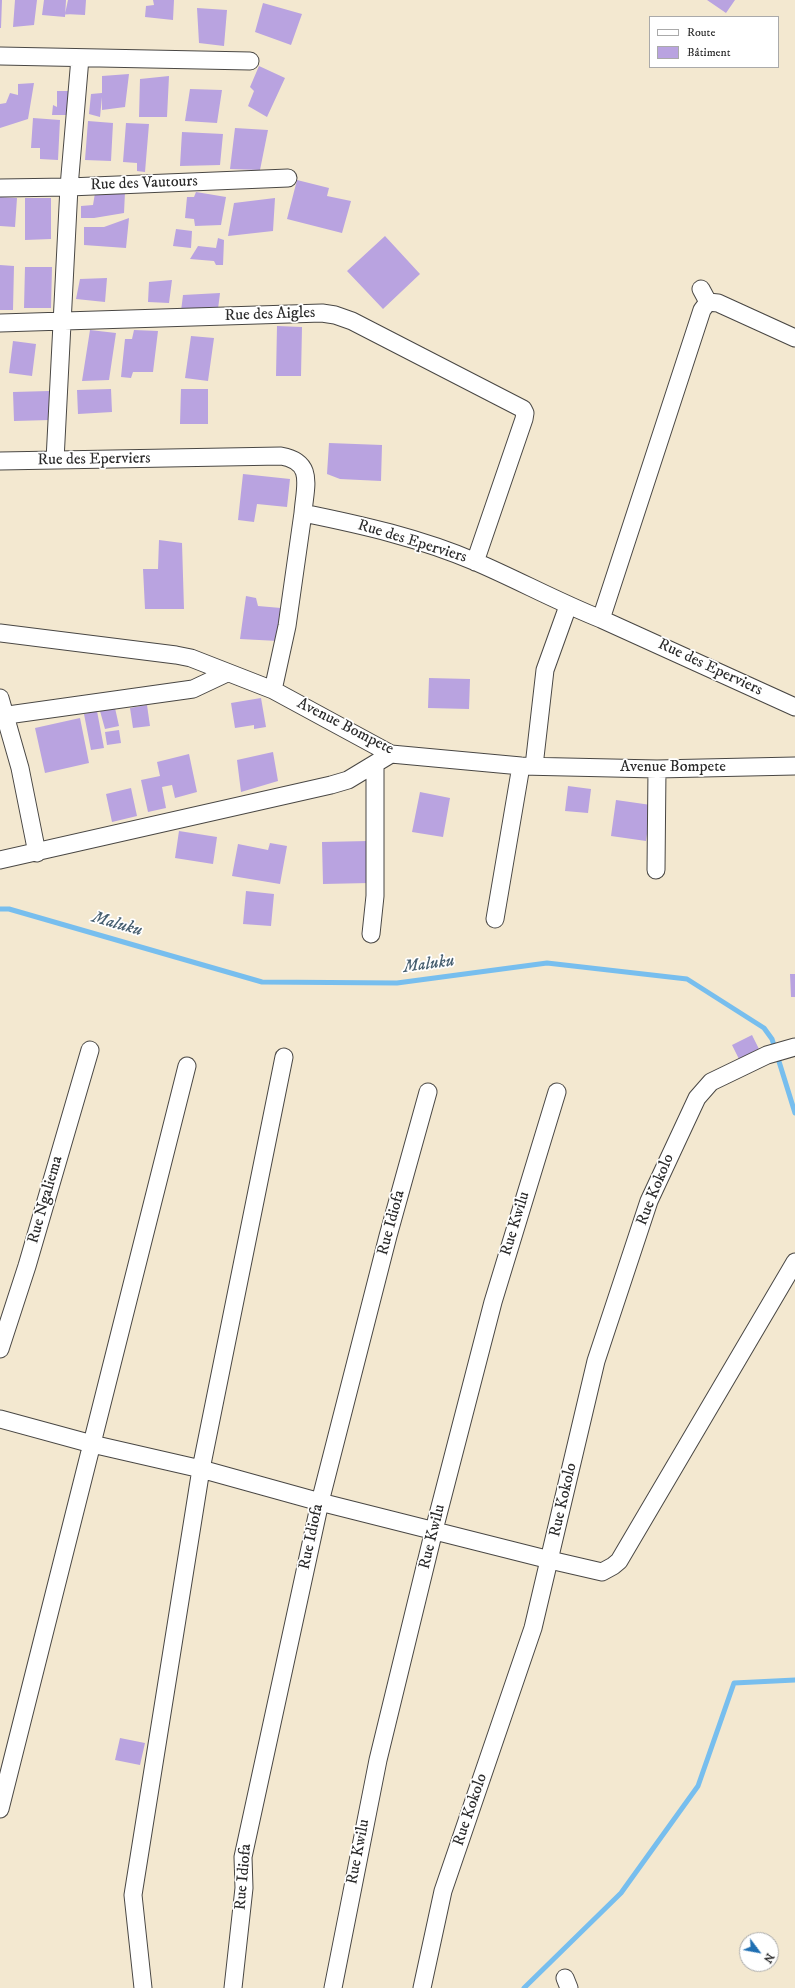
<!DOCTYPE html>
<meta charset="utf-8">
<style>
body{margin:0}
#map{position:relative;width:795px;height:1988px;overflow:hidden;background:#f3e8d0;font-family:"IM FELL DW Pica",serif}
canvas{display:block}
.legend{position:absolute;left:649px;top:16px;width:130px;height:52px;box-sizing:border-box;background:#fff;border:1px solid #aaa;margin:0;padding:5px 7px;list-style:none;font-size:12px;color:#2b2b2b}
.legend li{display:flex;align-items:center;gap:8px;height:20px}
.legend b{width:20px;border:1px solid #aaa}
.north{position:absolute;left:739px;top:1932px;width:40px;height:40px;box-sizing:border-box;background:#fff;border:1px solid #aaa;border-radius:50%;rotate:122deg;font-size:11px;font-weight:700;line-height:16px;text-align:center;color:#2b2b2b}
.north::after{content:'';display:block;margin:auto;width:14px;height:18px;background:#1f6fb2;clip-path:polygon(50% 0,100% 100%,50% 72%,0 100%)}
</style>
<div id="map">
<canvas width="795" height="1988"></canvas>
<ul class="legend">
<li><b style="height:5px;background:#fff"></b>Route</li>
<li><b style="height:11px;background:#b9a3e0"></b>Bâtiment</li>
</ul>
<div class="north">N</div>
</div>
<script>
const g = document.querySelector('canvas').getContext('2d');
g.lineJoin = 'round';
function strokePath(path, color, width, dash) {
  g.strokeStyle = color;
  g.lineWidth = width;
  g.lineCap = dash ? 'butt' : 'round';
  g.setLineDash(dash || []);
  g.stroke(path);
}
function paint(path, color) {
  g.fillStyle = color;
  g.fill(path, 'evenodd');
}
function write(font, color, halo, rows, align = 'center') {
  g.font = font + ' "IM FELL DW Pica",serif';
  g.lineWidth = 3.5;
  g.setLineDash([]);
  g.textBaseline = 'middle';
  g.strokeStyle = halo;
  g.fillStyle = color;
  for (const [text, x, y, turn = 0] of rows) {
    g.save();
    g.translate(x, y);
    g.rotate((+turn || 0) * Math.PI / 180);
    g.textAlign = isNaN(turn) ? turn : align;
    if (halo) g.strokeText(text, 0, 0);
    g.fillText(text, 0, 0);
    g.restore();
  }
}
strokePath(new Path2D(`
 M 0,909 L 9,909 L 262,982 L 397,983 L 547,963 L 687,979 L 764,1028 L 772,1039 L 795,1113
 M 524,1988 L 621,1893 L 698,1786 L 734,1683 L 795,1680`), '#77beee', 5);
paint(new Path2D(`
 M 0,0 L 2,0 L 1,28 L 0,28 Z
 M 15,0 L 37,0 L 34,25 L 13,27 Z
 M 44,0 L 66,0 L 65,17 L 42,15 Z
 M 68,0 L 86,0 L 85,15 L 65,14 Z
 M 153,0 L 174,0 L 173,20 L 145,17 L 146,6 L 154,5 Z
 M 707,0 L 735,0 L 726,13 Z
 M 263,3 L 302,14 L 291,45 L 255,32 Z
 M 197,8 L 227,10 L 224,46 L 199,43 Z
 M 259,66 L 285,78 L 267,117 L 248,106 L 254,91 L 250,87 Z
 M 129,74 L 125,107 L 102,110 L 102,97 L 100,117 L 89,114 L 91,94 L 102,93 L 102,76 Z
 M 169,76 L 167,117 L 139,117 L 140,79 Z
 M 34,83 L 28,119 L 0,128 L 0,104 L 6,103 L 10,93 L 18,95 L 18,84 Z
 M 190,89 L 222,90 L 217,123 L 185,121 Z
 M 57,91 L 71,91 L 69,115 L 52,115 L 53,105 L 57,107 Z
 M 33,118 L 60,120 L 58,160 L 40,159 L 40,148 L 31,148 Z
 M 88,121 L 113,123 L 111,161 L 85,160 Z
 M 126,123 L 149,124 L 145,172 L 137,171 L 137,163 L 123,162 Z
 M 235,128 L 268,130 L 260,170 L 230,169 Z
 M 182,132 L 223,134 L 220,165 L 180,166 Z
 M 297,180 L 329,188 L 327,196 L 351,201 L 342,233 L 287,219 Z
 M 125,192 L 124,213 L 94,218 L 81,218 L 81,206 L 93,205 L 95,193 Z
 M 196,192 L 226,197 L 221,225 L 195,226 L 194,219 L 185,218 L 187,197 L 194,197 Z
 M 0,197 L 17,198 L 15,227 L 0,226 Z
 M 25,198 L 51,198 L 51,239 L 25,240 Z
 M 275,198 L 273,231 L 228,236 L 234,203 Z
 M 129,218 L 126,248 L 84,245 L 84,227 L 104,227 Z
 M 176,229 L 192,231 L 191,248 L 173,246 Z
 M 385,236 L 420,274 L 383,309 L 347,271 Z
 M 218,238 L 224,240 L 223,265 L 216,265 L 214,261 L 190,259 L 198,246 L 216,248 Z
 M 0,265 L 14,266 L 13,310 L 0,310 Z
 M 25,267 L 52,267 L 51,308 L 24,308 Z
 M 107,278 L 105,302 L 76,299 L 80,279 Z
 M 172,280 L 169,303 L 148,302 L 149,282 Z
 M 220,293 L 218,309 L 181,311 L 183,295 Z
 M 277,326 L 302,327 L 301,376 L 276,376 Z
 M 90,330 L 116,333 L 109,380 L 82,381 Z
 M 134,330 L 158,331 L 153,372 L 133,372 L 131,378 L 121,377 L 125,339 L 132,339 Z
 M 191,336 L 214,338 L 208,381 L 185,378 Z
 M 13,341 L 36,344 L 32,376 L 9,373 Z
 M 111,389 L 112,412 L 78,414 L 77,390 Z
 M 181,389 L 208,389 L 208,424 L 180,424 Z
 M 49,391 L 50,420 L 14,421 L 13,392 Z
 M 329,443 L 382,445 L 381,481 L 340,479 L 327,474 Z
 M 243,474 L 290,479 L 287,507 L 257,504 L 254,522 L 238,520 Z
 M 159,540 L 182,543 L 184,609 L 145,609 L 143,569 L 158,569 Z
 M 246,596 L 256,598 L 258,606 L 281,608 L 278,641 L 240,639 Z
 M 429,678 L 470,679 L 469,709 L 428,708 Z
 M 261,698 L 266,727 L 254,729 L 254,725 L 235,728 L 231,703 Z
 M 147,705 L 150,726 L 133,728 L 130,708 Z
 M 115,708 L 119,726 L 105,729 L 100,711 Z
 M 97,711 L 104,748 L 91,750 L 84,714 Z
 M 80,718 L 89,763 L 45,773 L 35,728 Z
 M 119,730 L 121,743 L 107,745 L 105,732 Z
 M 273,752 L 278,781 L 241,792 L 237,760 Z
 M 189,754 L 197,792 L 175,798 L 172,785 L 162,787 L 166,808 L 148,812 L 141,780 L 160,776 L 157,762 Z
 M 568,786 L 591,789 L 588,813 L 565,811 Z
 M 131,788 L 137,816 L 112,822 L 106,794 Z
 M 420,792 L 450,798 L 443,837 L 412,832 Z
 M 616,800 L 651,805 L 646,841 L 611,836 Z
 M 179,831 L 217,837 L 213,864 L 175,858 Z
 M 368,841 L 369,883 L 323,884 L 322,842 Z
 M 270,843 L 287,846 L 280,884 L 232,876 L 238,844 L 268,850 Z
 M 246,891 L 274,894 L 271,926 L 243,924 Z
 M 790,974 L 795,974 L 795,997 L 791,997 Z
 M 752,1035 L 759,1049 L 739,1059 L 732,1045 Z
 M 120,1738 L 145,1743 L 140,1765 L 115,1760 Z`), '#b9a3e0');
const minor = new Path2D(`
 M 0,56 L 250,61
 M 0,188 L 69,187 L 288,178
 M 701,289 L 708,302 L 718,303 L 795,338
 M 0,323 L 322,313 L 335,315 L 352,321 L 523,409 L 525,413 L 524,419 L 475,562
 M 55,460 L 69,187 L 80,58
 M 0,461 L 281,456 C 315,462 305,486 303,513 C 362,525 420,538 476,562 C 518,580 558,602 601,619 L 795,707
 M 601,619 L 702,310 L 708,302
 M 0,633 L 176,655 L 191,658 L 273,690 L 391,754 L 521,766 L 657,769 L 795,766
 M 273,690 L 287,626 L 303,513
 M 0,698 L 20,768 L 37,853
 M 0,716 L 186,690 L 193,689 L 227,673
 M 534,766 L 545,670 L 568,606
 M 0,860 L 331,785 L 348,780 L 391,754
 M 656,870 L 657,769
 M 495,919 L 521,766
 M 371,934 L 375,896 L 375,764
 M 0,1349 L 27,1266 L 90,1050
 M 0,1419 L 92,1444 L 201,1469 L 320,1502 L 550,1560 L 602,1572 L 613,1566 L 619,1561 L 795,1262
 M 0,1809 L 187,1066
 M 565,1978 L 569,1988
 M 143,1988 L 133,1895 L 201,1469 L 284,1057
 M 233,1988 L 244,1888 L 243,1857 L 320,1502 L 388,1236 L 428,1092
 M 333,1988 L 378,1760 L 434,1530 L 493,1302 L 557,1092
 M 422,1988 L 443,1891 L 533,1628 L 596,1361 L 649,1201 L 697,1098 L 711,1082 L 767,1055 L 795,1047`);
strokePath(minor, '#494744', 19);
strokePath(minor, '#fff', 17);
write('16px', '#2b2b2b', '#fff', [
 ["Rue des Vautours",144,184,-2],
 ["Rue des Aigles",270,315,-2],
 ["Rue des Eperviers",94,460,-1],
 ["Rue des Eperviers",412,542,17],
 ["Rue des Eperviers",710,668,25],
 ["Avenue Bompete",345,727,27],
 ["Avenue Bompete",673,768],
 ["Rue Kokolo",656,1190,-68],
 ["Rue Ngaliema",46,1200,-74],
 ["Rue Idiofa",392,1223,-75],
 ["Rue Kwilu",516,1224,-73],
 ["Rue Kokolo",564,1500,-77],
 ["Rue Idiofa",312,1537,-78],
 ["Rue Kwilu",433,1537,-76],
 ["Rue Kokolo",471,1810,-71],
 ["Rue Kwilu",359,1852,-79],
 ["Rue Idiofa",244,1877,-85]
]);
write('italic 17px', '#465e6f', '#fff', [
 ["Maluku",117,925,16],
 ["Maluku",429,965,-8]
]);
</script>
